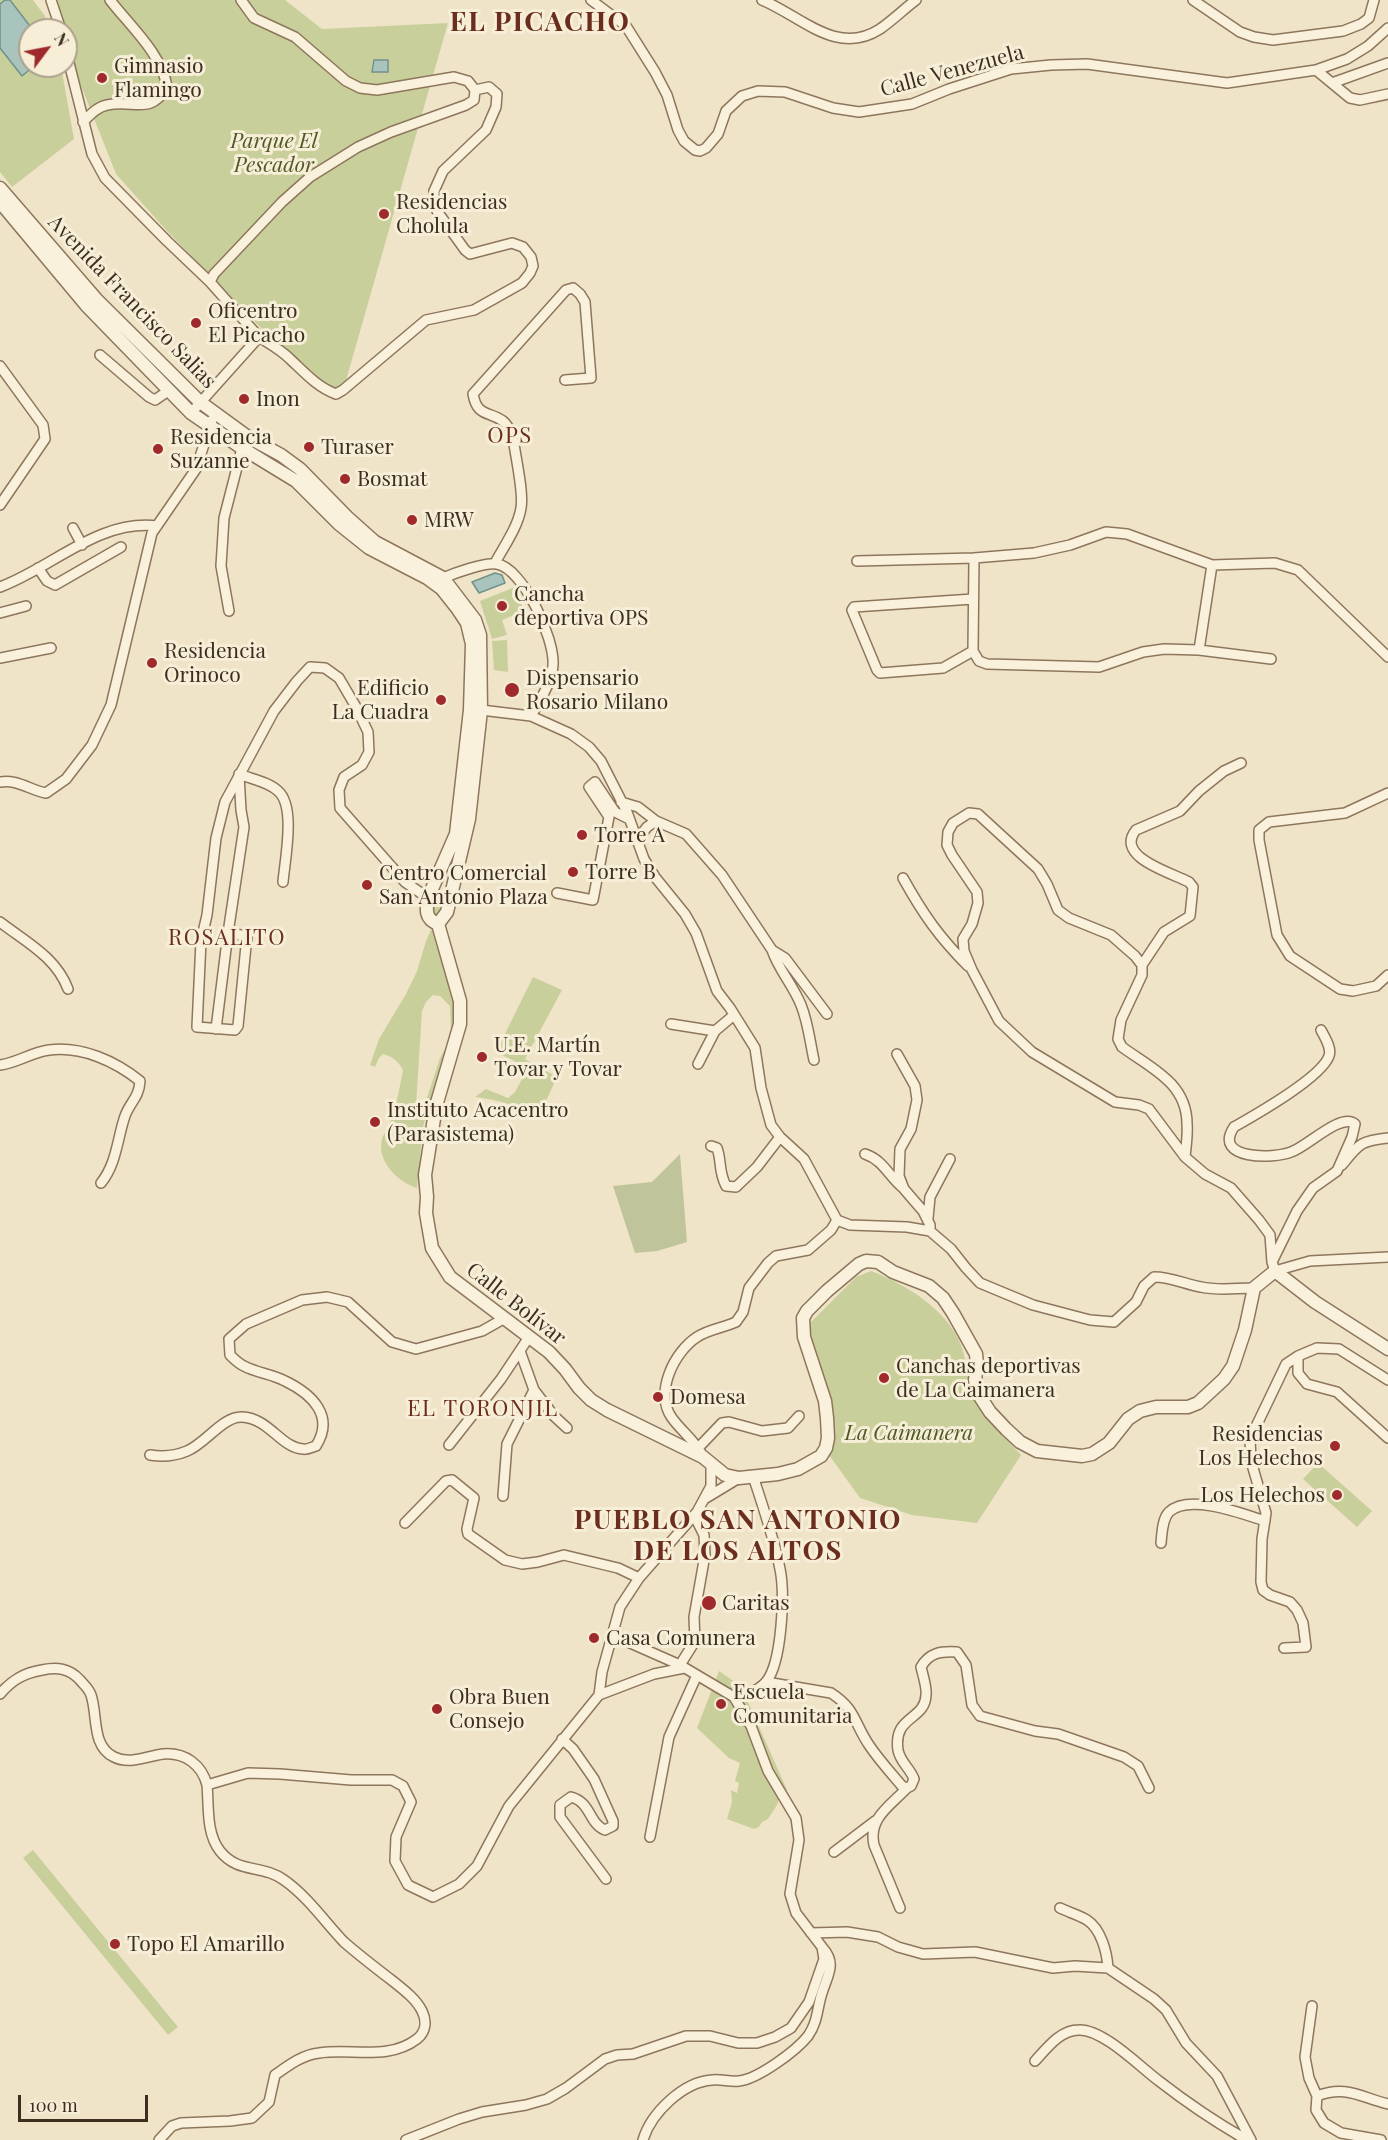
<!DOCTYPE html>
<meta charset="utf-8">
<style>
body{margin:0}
#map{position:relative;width:1388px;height:2140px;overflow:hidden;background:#f0e4c8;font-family:"Playfair Display",serif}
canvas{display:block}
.north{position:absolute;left:18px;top:18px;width:60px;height:60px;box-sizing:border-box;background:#f7eed8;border:2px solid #ada18e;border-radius:50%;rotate:58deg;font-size:16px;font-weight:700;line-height:24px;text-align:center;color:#3d2e20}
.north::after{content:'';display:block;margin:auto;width:21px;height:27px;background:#9e2a2b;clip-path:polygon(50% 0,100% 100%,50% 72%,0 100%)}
.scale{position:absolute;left:18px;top:2095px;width:130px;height:27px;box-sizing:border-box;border:3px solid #3d2e20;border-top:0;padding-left:8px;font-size:18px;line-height:21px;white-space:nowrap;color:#3d2e20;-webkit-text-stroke:4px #f7eed8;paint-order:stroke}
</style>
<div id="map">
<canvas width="1388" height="2140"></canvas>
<div class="north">N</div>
<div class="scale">100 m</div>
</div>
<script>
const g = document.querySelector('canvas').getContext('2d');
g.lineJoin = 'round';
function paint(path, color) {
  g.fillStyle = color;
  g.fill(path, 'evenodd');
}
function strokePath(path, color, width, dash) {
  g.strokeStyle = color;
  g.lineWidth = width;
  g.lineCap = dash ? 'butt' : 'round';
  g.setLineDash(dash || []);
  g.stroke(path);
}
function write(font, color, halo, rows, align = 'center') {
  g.font = font + ' "Playfair Display",serif';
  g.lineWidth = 6;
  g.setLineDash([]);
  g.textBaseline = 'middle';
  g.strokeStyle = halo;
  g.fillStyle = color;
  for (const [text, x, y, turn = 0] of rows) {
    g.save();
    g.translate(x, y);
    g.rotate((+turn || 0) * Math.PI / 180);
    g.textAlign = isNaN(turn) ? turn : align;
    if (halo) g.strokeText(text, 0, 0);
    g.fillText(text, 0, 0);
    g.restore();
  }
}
paint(new Path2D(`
 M 0,0 L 33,0 L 45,16 L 46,30 L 30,30 L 30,66 L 61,66 L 74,139 L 12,187 L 0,172 Z
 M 47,0 L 285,0 L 322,29 L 448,23 L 341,398 L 259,326 L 167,231 L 116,174 L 66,48 L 66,30 L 59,30 Z
 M 515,587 L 524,611 L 502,620 L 507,635 L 492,639 L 480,601 Z
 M 507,640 L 508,672 L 494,670 L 492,641 Z
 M 436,897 L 440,898 L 445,905 L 434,920 L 431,900 Z
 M 433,925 L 455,994 L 454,1029 L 451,1032 L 450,1006 L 440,996 L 433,995 L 426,1002 L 422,1011 L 416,1105 L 425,1104 L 440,1058 L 451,1038 L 442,1060 L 423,1127 L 417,1188 C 398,1182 376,1161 382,1139 C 385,1131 390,1124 392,1117 C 397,1102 400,1086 403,1070 C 399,1062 392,1056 383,1054 L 379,1058 L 375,1067 L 370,1065 L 379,1039 L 406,994 L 417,971 L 426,941 Z
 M 533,977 L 562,990 L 525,1059 L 557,1077 L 540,1114 C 518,1106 498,1100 475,1097 L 486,1089 L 508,1098 L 515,1092 L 528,1068 L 496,1052 Z
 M 871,1271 C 905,1284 947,1309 961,1345 C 967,1360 966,1379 973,1394 C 985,1417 1004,1436 1021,1455 L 977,1523 L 912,1515 L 860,1498 L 829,1455 L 834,1420 L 812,1346 L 810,1323 L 856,1277 Z
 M 1318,1463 L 1372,1511 L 1357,1527 L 1303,1479 Z
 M 719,1671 L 741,1686 L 787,1790 L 781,1793 L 777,1805 L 768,1819 L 762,1822 L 759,1827 L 754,1829 L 727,1819 L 732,1802 L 731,1790 L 737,1793 L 739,1783 L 735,1781 L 740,1763 L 729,1758 L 697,1728 Z
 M 33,1850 L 178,2027 L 168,2035 L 23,1858 Z`), '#c9cf9b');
paint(new Path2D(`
 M 680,1154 L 687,1242 L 657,1251 L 635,1253 L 613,1186 L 652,1182 Z`), '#bfc49a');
const water = new Path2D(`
 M 5,0 L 10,0 L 33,30 L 30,30 L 30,66 L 34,66 L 22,76 L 0,48 L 0,4 Z
 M 374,60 L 388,60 L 388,72 L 372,72 Z
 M 495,573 L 502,575 L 505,583 L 479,593 L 472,582 Z`);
paint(water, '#a9c4bc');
strokePath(water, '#6f938a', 1.5);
const minor = new Path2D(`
 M 51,0 L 61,30
 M 591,0 L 626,26 L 655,72 L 667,95 L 678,130 L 684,141 L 695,150 L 700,151 L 706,148 L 718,134 L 726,111 L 742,96 L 758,91 L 785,92 L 833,108 L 859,112 L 912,104 L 949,89 L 1011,69 L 1051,65 L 1087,64 L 1227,83 L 1316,70 L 1347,59 L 1368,46 L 1388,28
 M 762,0 C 801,16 837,57 880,29 C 893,20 904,9 916,0
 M 1193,0 L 1240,32 L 1254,37 L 1273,40 L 1343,31 L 1361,24 L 1369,18 L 1374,0
 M 66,51 L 92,154 L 105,178 L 167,241 L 210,282
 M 1316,70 L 1350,98 L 1360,100 L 1388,94
 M 1332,83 L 1388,63
 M 83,122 C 90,115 97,107 107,105 C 134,99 150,116 167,87 C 162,54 130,26 110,0
 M 259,337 C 270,344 281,350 290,359 C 304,372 317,387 336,394 L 343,390 L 426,320 L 474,310 L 522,283 L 530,273 L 533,266 L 531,257 L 523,247 L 512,243 L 470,254 L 465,250 L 437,211 L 434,203 L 434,191 L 443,171 L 486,130 L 496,107 L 497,94 L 489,87 L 475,90
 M 100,355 L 149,397 L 155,400 L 168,391
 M 0,366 L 43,425 L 45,439 L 0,505
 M 191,413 L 259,337 L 210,282 L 214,274 L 282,202 L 310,177 L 358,147 L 391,132 L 466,105 L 474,100 L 475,90 L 468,81 L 454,77 L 377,90 L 360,88 L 346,81 L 295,37 L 254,18 L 241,0
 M 73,528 L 82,545
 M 857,561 L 974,558
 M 495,563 C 504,546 518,527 521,508 C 524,492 515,455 513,437 C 511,432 508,425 503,421 C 489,411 477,417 473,394 L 566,290 L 573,288 L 580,294 L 585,302 L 591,378 L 565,380
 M 1212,565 L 1199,650 L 1164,649 L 1143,652 L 1099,667 L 987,664 L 979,661 L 973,651 L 974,558 L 1034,553 L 1070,545 L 1106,532 L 1127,534 L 1212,565 L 1275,563 L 1298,570 L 1388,657
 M 38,568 L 47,581 L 55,585 L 121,547
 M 443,578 C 455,573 485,562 497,564 C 523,568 555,639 553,665 C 552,682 540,700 531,716
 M 0,587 C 52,568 98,519 157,526
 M 973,599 L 854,607 L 852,610 L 877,670 L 880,673 L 943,668 L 973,651
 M 229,611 L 221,566 L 224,518 L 242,448
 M 0,613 L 26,606
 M 1199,650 L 1271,659
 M 0,658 L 51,648
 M 481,710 L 531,716 L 571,734 L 589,747 L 601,761 L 627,812 L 644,859 L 655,877 L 685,914 L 696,933 L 717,991 L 730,1008 L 755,1048 L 761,1088 L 771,1125 L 780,1137 L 804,1159 L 837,1220 L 850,1225 L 907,1227 L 930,1231 L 951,1249 L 966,1268 L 980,1283 L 1033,1305 L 1090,1320 L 1114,1322 L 1136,1302 L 1144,1286 L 1154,1277 C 1172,1277 1184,1284 1201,1287 C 1219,1291 1236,1288 1254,1288
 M 239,774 C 251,779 269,782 278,791 C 296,806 285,859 283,882
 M 0,782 C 17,779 30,790 46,793 L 66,779 L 92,745 L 111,705 L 152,533 L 196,469 L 212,420
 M 1388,793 L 1345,813 L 1269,822 L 1259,830 L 1259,840 L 1277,935 L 1290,956 L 1340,989 L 1353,991 L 1376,986 L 1388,975
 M 621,802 L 638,807 L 656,821 L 686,834 L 722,875 L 772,950 C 778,969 793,985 801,1005 C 808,1022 810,1042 814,1060
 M 637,840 L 647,827 L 656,821
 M 903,878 C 923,914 939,937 968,966
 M 557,893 L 593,900 L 609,817 L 589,787 L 595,782 L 615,812 L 629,819
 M 0,922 C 26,942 56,957 68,989
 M 228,933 L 244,827 L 241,810 L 239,775
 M 772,950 L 785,958 L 827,1014
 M 1142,965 L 1164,932 L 1190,916 L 1193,887 L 1189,882 C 1172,873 1114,857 1136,830 L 1180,811 L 1199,791 L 1224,771 L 1241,763
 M 671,1024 L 715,1031
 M 216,1029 L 228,933 L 247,936 L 238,1026 L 235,1030 L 197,1027 L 201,941 L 207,915 L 216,838 L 225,802 L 274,711 L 297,681 L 310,667 L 325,668 L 339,678 L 356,707 L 368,732 L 369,752 L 362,765 L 344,777 L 339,790 L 340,808 L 405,882 L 428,898
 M 1321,1030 C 1325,1038 1332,1048 1329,1056 C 1321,1078 1255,1115 1234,1127 C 1212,1160 1274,1159 1291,1152 C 1307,1147 1341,1112 1355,1124 L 1352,1137 L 1337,1171 L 1313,1188 L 1297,1211 L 1272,1262 L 1275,1271 L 1310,1261 L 1388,1257
 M 897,1054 L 915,1086 L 917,1100 L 911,1129 L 900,1149 L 899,1176 L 904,1189 L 923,1211 L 930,1225 L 930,1231
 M 698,1064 L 715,1031 L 734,1015
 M 0,1065 C 17,1063 32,1052 49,1050 C 82,1046 115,1061 140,1081 C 139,1098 130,1102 125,1116 C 117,1139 117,1163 101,1183
 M 711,1146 L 717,1148 C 722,1162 718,1170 726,1186 L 736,1187 L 757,1167 L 780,1137
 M 865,1154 C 883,1160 888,1175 902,1187
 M 1185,1157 C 1186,1146 1188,1135 1187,1124 C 1187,1083 1151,1068 1122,1047 L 1118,1039 L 1121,1020 L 1142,975 L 1142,965 L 1135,956 L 1111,935 L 1069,918 L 1058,910 L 1047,884 L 1038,869 L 978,814 L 969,813 L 953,823 L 948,832 L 947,845 L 952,855 L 977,892 L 978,903 L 972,924 L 963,939 L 964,951 L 972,970 L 999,1021 L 1032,1052 L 1115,1102 L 1139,1105 L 1149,1109 L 1185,1157 L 1205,1174 L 1231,1188 L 1259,1220 L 1270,1235 L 1272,1262
 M 1342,1165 C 1359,1144 1360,1141 1388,1138
 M 928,1218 L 930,1197 L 950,1159
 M 1388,1380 L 1339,1349 L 1317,1348 L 1298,1356 L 1298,1373 L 1307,1384 L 1337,1392 L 1388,1438
 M 534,1390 L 554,1416 L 567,1428
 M 449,1445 L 501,1379 L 529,1337
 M 699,1447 L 722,1423 L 729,1422 L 762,1431 L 788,1428 L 799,1416
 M 150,1455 C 162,1457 175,1456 187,1451 C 205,1444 223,1416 242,1417 C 269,1418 281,1448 303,1449 C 307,1450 312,1447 316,1446 C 335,1416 312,1394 285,1381 C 272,1374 257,1373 244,1366 C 239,1364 234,1359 230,1355 L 229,1339 L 246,1324 L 302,1300 L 327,1297 L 348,1302 L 392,1342 L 416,1349 L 482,1331 L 505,1318
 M 703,1457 C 696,1441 682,1432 672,1418 C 654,1393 674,1352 697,1337 C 709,1329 723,1328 736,1322 L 743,1312 L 749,1288 L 768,1263 L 776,1256 L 808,1250 L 831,1230 L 837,1220
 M 503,1496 L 507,1444 L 534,1390 L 520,1351
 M 706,1498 L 739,1478
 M 405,1523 L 446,1481 L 452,1480 L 474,1498 L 467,1529 L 468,1534 L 505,1560 L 522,1564 L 538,1562 L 564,1555 L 618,1568 L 639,1578
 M 1161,1543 C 1162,1534 1162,1519 1169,1512 C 1189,1493 1243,1514 1265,1521
 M 1284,1648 L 1306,1647 L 1303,1623 L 1297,1610 L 1290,1602 L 1270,1595 L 1263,1590 L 1261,1582 L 1262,1539 L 1266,1513 L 1251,1461 L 1250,1439 L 1286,1364 L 1298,1356
 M 680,1665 L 695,1641 L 694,1617 L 705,1555 L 704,1535 L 696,1519 L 697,1512
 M 766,1682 L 831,1693 C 856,1709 854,1723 869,1745 C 879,1760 891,1773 902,1786 L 907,1788 L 911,1786 L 914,1779 C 910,1768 900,1762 898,1750 C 893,1715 925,1721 926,1695 C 927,1687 923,1676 921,1667 C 929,1653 940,1651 957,1652 L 966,1665 L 972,1705 L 980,1716 L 1035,1731 L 1058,1734 L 1124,1757 L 1138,1766 L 1149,1788
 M 0,1694 C 12,1680 24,1673 42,1670 C 57,1667 69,1668 80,1680 C 84,1685 89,1689 91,1695 C 98,1715 91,1746 114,1757 C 130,1765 147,1756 163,1754 C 185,1752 202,1765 207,1785
 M 599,1695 L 602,1672 L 620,1607 L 639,1578 L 697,1512 L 711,1486 L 711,1463
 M 599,1695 L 654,1674 L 684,1668
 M 734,1697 C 744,1697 759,1690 766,1682 C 782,1663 785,1593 780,1569 C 774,1538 763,1507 753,1476
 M 562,1739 L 573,1749 L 594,1779 L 613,1821 L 613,1826 L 605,1830 C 589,1824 591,1802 571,1797 L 560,1805 L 560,1817 L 606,1879
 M 650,1837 L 669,1737 L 697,1675
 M 834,1852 L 875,1821
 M 900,1908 L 874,1845 C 868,1818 890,1806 907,1788
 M 1060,1908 C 1068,1912 1079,1915 1087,1920 C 1101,1929 1107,1952 1108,1968
 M 811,1933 L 847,1932 L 878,1937 L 898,1947 L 923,1954 L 975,1952 L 1053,1968 L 1075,1966 L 1108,1968 L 1154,1999 L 1166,2010 L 1186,2043 L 1217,2076 L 1251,2140
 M 1312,2006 L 1305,2057 L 1309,2078 L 1317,2096 L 1316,2110 L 1324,2123 L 1341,2133 L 1381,2140
 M 1035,2061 C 1047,2048 1060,2030 1079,2030 C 1103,2029 1140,2067 1159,2081 C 1186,2102 1217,2123 1247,2140
 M 1317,2096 C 1346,2085 1360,2097 1388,2104
 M 159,2140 L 172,2126 L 181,2123 L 230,2121 L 252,2118 L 269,2102 L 275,2075 C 289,2065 302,2055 319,2053 C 352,2048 388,2061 417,2039 C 426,2032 427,2021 422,2011 C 416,1999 404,1990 394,1982 C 377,1969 360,1956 344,1942 C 325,1922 307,1896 284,1880 C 262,1864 238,1874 220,1851 C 206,1833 209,1807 207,1785 L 248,1773 L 280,1774 L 351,1780 L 392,1780 L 403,1786 L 411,1802 L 396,1837 L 395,1861 L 408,1885 L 433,1897 L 459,1884 L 477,1866 L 509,1806 L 599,1695
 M 406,2140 L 459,2119 L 482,2112 L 526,2105 L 547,2099 L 566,2088 L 605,2059 L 617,2055 L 633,2054 L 686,2036 L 710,2036 L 738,2043 L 757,2043 L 775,2037 L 791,2028 L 809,2002 L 824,1959 L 822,1947 L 796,1913 L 790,1894 L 799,1840 L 796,1818 L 768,1771 L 751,1726 L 734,1697 L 680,1665 L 612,1635
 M 643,2140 C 651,2113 683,2082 712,2080 C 721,2079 730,2082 739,2081 C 758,2079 796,2051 808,2036 C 818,2022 817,2008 822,1993 C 828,1974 837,1963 822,1947`);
const tertiary = new Path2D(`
 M 0,188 L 96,299 L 200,402 L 248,437 L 281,455 L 300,469 L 347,517 L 375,542 L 443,578 L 475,620 L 480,635 L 481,710 L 469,819 L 447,912 L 438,924
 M 0,202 L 86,305 L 191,413 L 242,448 L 296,481 L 339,524 L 369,548 L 427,578 L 442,589 L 457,608 L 467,623 L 472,644 L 470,710 L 456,834 L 428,898 C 426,910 425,919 438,924
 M 438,924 L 460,1001 L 460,1024 L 436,1106 L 425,1175 L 427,1197 L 426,1213 L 432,1248 L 450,1277 L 549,1352 L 565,1369 L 579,1388 L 591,1400 L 607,1410 L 703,1457 L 725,1475 L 739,1478 L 778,1474 L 798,1469 L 821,1456 L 826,1448 L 828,1438 L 827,1418 L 825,1401 L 804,1337 L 803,1318 L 807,1311 L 827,1291 L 859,1264 L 866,1261 L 878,1262 L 893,1272 L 929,1286 L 943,1298 L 953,1313 L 976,1354 L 977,1364 L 975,1380 L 979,1395 L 990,1412 L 1006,1429 L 1020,1442 L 1037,1451 L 1082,1456 L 1092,1454 L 1109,1443 L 1128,1419 L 1140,1411 L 1156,1407 L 1188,1407 L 1198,1403 L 1210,1392 L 1224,1379 L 1233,1366 L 1245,1330 L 1254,1288 L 1275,1271 L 1315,1302 L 1388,1349`);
strokePath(minor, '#8d765c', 12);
strokePath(tertiary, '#8d765c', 15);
strokePath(minor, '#faf1dc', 9);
strokePath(tertiary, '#faf1dc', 12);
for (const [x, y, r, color] of [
 [102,78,6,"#9e2a2b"],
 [384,214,6,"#9e2a2b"],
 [196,323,6,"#9e2a2b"],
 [244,399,6,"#9e2a2b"],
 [309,447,6,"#9e2a2b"],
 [158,449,6,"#9e2a2b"],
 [345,479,6,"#9e2a2b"],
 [412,520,6,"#9e2a2b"],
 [502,606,6,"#9e2a2b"],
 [152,663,6,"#9e2a2b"],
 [512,690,8,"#9e2a2b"],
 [441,700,6,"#9e2a2b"],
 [582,835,6,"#9e2a2b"],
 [573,872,6,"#9e2a2b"],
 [367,885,6,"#9e2a2b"],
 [482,1057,6,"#9e2a2b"],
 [375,1122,6,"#9e2a2b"],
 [884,1378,6,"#9e2a2b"],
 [658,1397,6,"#9e2a2b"],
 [1335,1446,6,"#9e2a2b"],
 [1337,1495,6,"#9e2a2b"],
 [709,1603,8,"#9e2a2b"],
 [594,1638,6,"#9e2a2b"],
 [721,1704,6,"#9e2a2b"],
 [437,1709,6,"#9e2a2b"],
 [115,1944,6,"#9e2a2b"]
]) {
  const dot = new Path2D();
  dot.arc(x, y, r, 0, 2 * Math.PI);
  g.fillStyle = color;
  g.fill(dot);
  strokePath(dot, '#f7eed8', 2);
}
write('21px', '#3d2e20', '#f7eed8', [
 ["Gimnasio",114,66],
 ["Flamingo",114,90],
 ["Residencias",396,202],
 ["Cholula",396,226],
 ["Oficentro",208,311],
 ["El Picacho",208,335],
 ["Inon",256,399],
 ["Residencia",170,437],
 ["Suzanne",170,461],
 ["Turaser",321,447],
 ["Bosmat",357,479],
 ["MRW",424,520],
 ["Cancha",514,594],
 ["deportiva OPS",514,618],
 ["Residencia",164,651],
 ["Orinoco",164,675],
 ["Dispensario",526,678],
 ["Rosario Milano",526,702],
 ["Edificio",429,688,"right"],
 ["La Cuadra",429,712,"right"],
 ["Torre A",594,835],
 ["Torre B",585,872],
 ["Centro Comercial",379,873],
 ["San Antonio Plaza",379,897],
 ["U.E. Martín",494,1045],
 ["Tovar y Tovar",494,1069],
 ["Instituto Acacentro",387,1110],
 ["(Parasistema)",387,1134],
 ["Canchas deportivas",896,1366],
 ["de La Caimanera",896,1390],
 ["Domesa",670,1397],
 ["Residencias",1323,1434,"right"],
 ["Los Helechos",1323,1458,"right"],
 ["Los Helechos",1325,1495,"right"],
 ["Caritas",722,1603],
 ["Casa Comunera",606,1638],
 ["Escuela",733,1692],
 ["Comunitaria",733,1716],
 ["Obra Buen",449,1697],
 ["Consejo",449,1721],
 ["Topo El Amarillo",127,1944]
], 'left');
write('21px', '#3d2e20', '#f7eed8', [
 ["Calle Venezuela",952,71,-15],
 ["Avenida Francisco Salias",132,302,46],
 ["Calle Bolívar",516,1304,38]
]);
write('italic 21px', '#4d5a26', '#f7eed8', [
 ["Parque El",274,141],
 ["Pescador",274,165],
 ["La Caimanera",909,1433]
]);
g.letterSpacing = '1.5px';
write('22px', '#6b2e1e', '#f7eed8', [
 ["OPS",510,436],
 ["ROSALITO",227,938],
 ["EL TORONJIL",483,1409]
]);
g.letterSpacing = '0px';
g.letterSpacing = '1.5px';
write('bold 27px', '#6b2e1e', '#f7eed8', [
 ["EL PICACHO",540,23],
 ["PUEBLO SAN ANTONIO",738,1521],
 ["DE LOS ALTOS",738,1552]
]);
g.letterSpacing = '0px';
</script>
